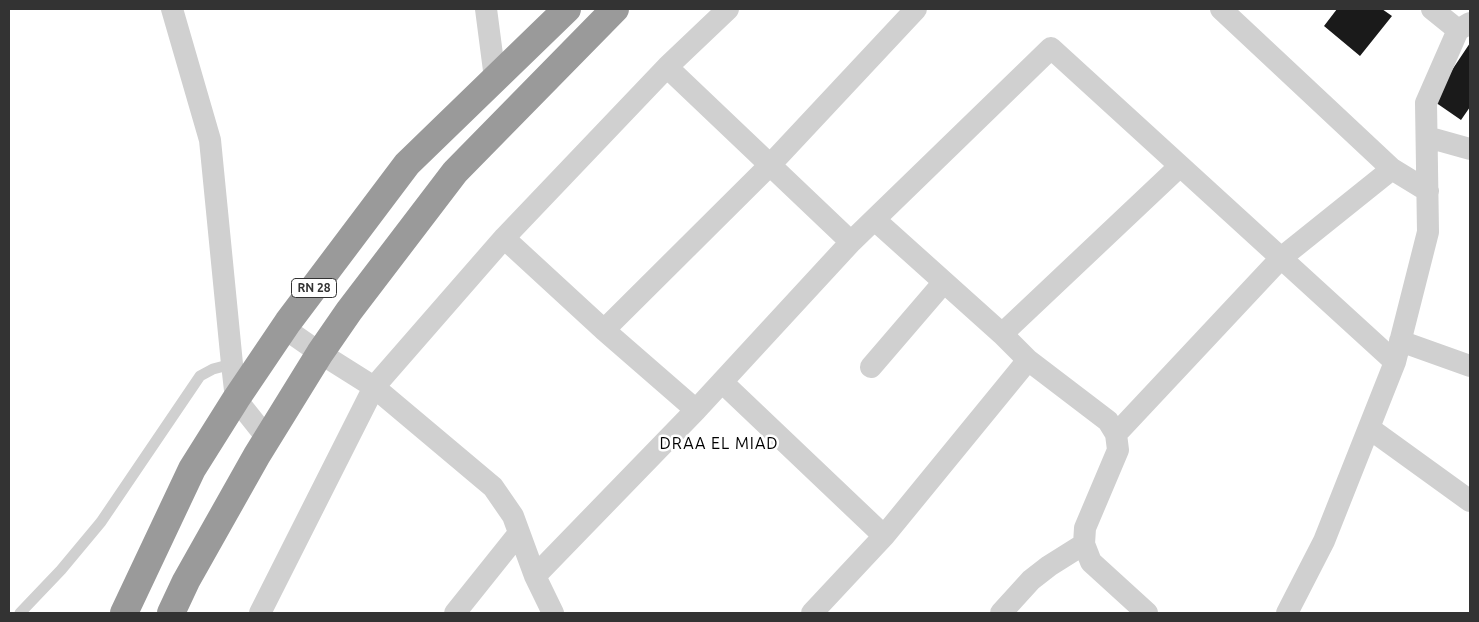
<!DOCTYPE html>
<style>
body{margin:0}
#map{position:relative;width:1479px;height:622px;overflow:hidden;background:#fff;font-family:Ubuntu,sans-serif}
canvas{display:block}
.frame{position:absolute;inset:0;border:10px solid #333;pointer-events:none}
</style>
<div id="map">
<canvas width="1479" height="622"></canvas>
<div class="frame"></div>
</div>
<script>
const g = document.querySelector('canvas').getContext('2d');
g.lineJoin = 'round';
function paint(path, color) {
  g.fillStyle = color;
  g.fill(path, 'evenodd');
}
function strokePath(path, color, width, dash) {
  g.strokeStyle = color;
  g.lineWidth = width;
  g.lineCap = dash ? 'butt' : 'round';
  g.setLineDash(dash || []);
  g.stroke(path);
}
function write(font, color, halo, rows, align = 'center') {
  g.font = font + ' Ubuntu,sans-serif';
  g.lineWidth = 5;
  g.setLineDash([]);
  g.textBaseline = 'middle';
  g.strokeStyle = halo;
  g.fillStyle = color;
  for (const [text, x, y, turn = 0] of rows) {
    g.save();
    g.translate(x, y);
    g.rotate((+turn || 0) * Math.PI / 180);
    g.textAlign = isNaN(turn) ? turn : align;
    if (halo) g.strokeText(text, 0, 0);
    g.fillText(text, 0, 0);
    g.restore();
  }
}
paint(new Path2D(`
 M 1337,9 L 1382,9 L 1392,16 L 1360,56 L 1324,26 Z
 M 1470,43 L 1470,107 L 1461,120 L 1432,100 Z`), '#1a1a1a');
strokePath(new Path2D(`
 M 20,613 L 61,570 L 101,522 L 200,376 L 213,369 L 232,364`), '#d0d0d0', 11);
strokePath(new Path2D(`
 M 172,9 L 210,140 L 232,364 L 236,399 L 267,438
 M 486,9 L 495,78
 M 1221,9 L 1392,169 L 1428,191
 M 1432,9 L 1458,30
 M 667,67 L 851,242
 M 1427,137 L 1470,149
 M 875,220 L 1002,334 L 1028,360 L 1108,421 L 1116,434 L 1118,450 L 1085,528 L 1084,544 L 1091,562 L 1147,613
 M 504,238 L 604,330 L 696,410
 M 284,328 L 320,353 L 374,387 L 493,487 L 513,516 L 535,576 L 553,613
 M 604,330 L 770,165 L 916,9
 M 1002,334 L 1180,166
 M 1400,341 L 1470,366
 M 871,367 L 944,282
 M 722,382 L 884,536
 M 1369,428 L 1470,501
 M 1116,434 L 1281,258 L 1392,169
 M 535,576 L 696,410 L 851,242 L 1051,48 L 1395,362
 M 260,613 L 374,387 L 504,238 L 667,67 L 728,9
 M 455,613 L 519,533
 M 812,613 L 884,536 L 1028,360
 M 1001,613 L 1031,580 L 1049,566 L 1084,544
 M 1287,613 L 1324,541 L 1395,362 L 1428,232 L 1426,103 L 1458,30 L 1470,23`), '#d0d0d0', 22);
strokePath(new Path2D(`
 M 124,613 L 192,469 L 236,399 L 288,322 L 407,164 L 567,9
 M 171,613 L 186,581 L 257,455 L 320,353 L 349,311 L 455,172 L 615,9`), '#9a9a9a', 28);
for (const [x, y, w] of [
 [314,288,45]
]) {
  const box = new Path2D();
  box.roundRect(x - w / 2, y - 9.5, w, 19, 4);
  g.fillStyle = '#fff';
  g.fill(box);
  strokePath(box, '#333', 1);
}
write('bold 12px', '#333', null, [
 ["RN 28",314,288]
]);
g.letterSpacing = '1px';
write('16px', '#000', '#fff', [
 ["DRAA EL MIAD",719,444]
]);
g.letterSpacing = '0px';
</script>
